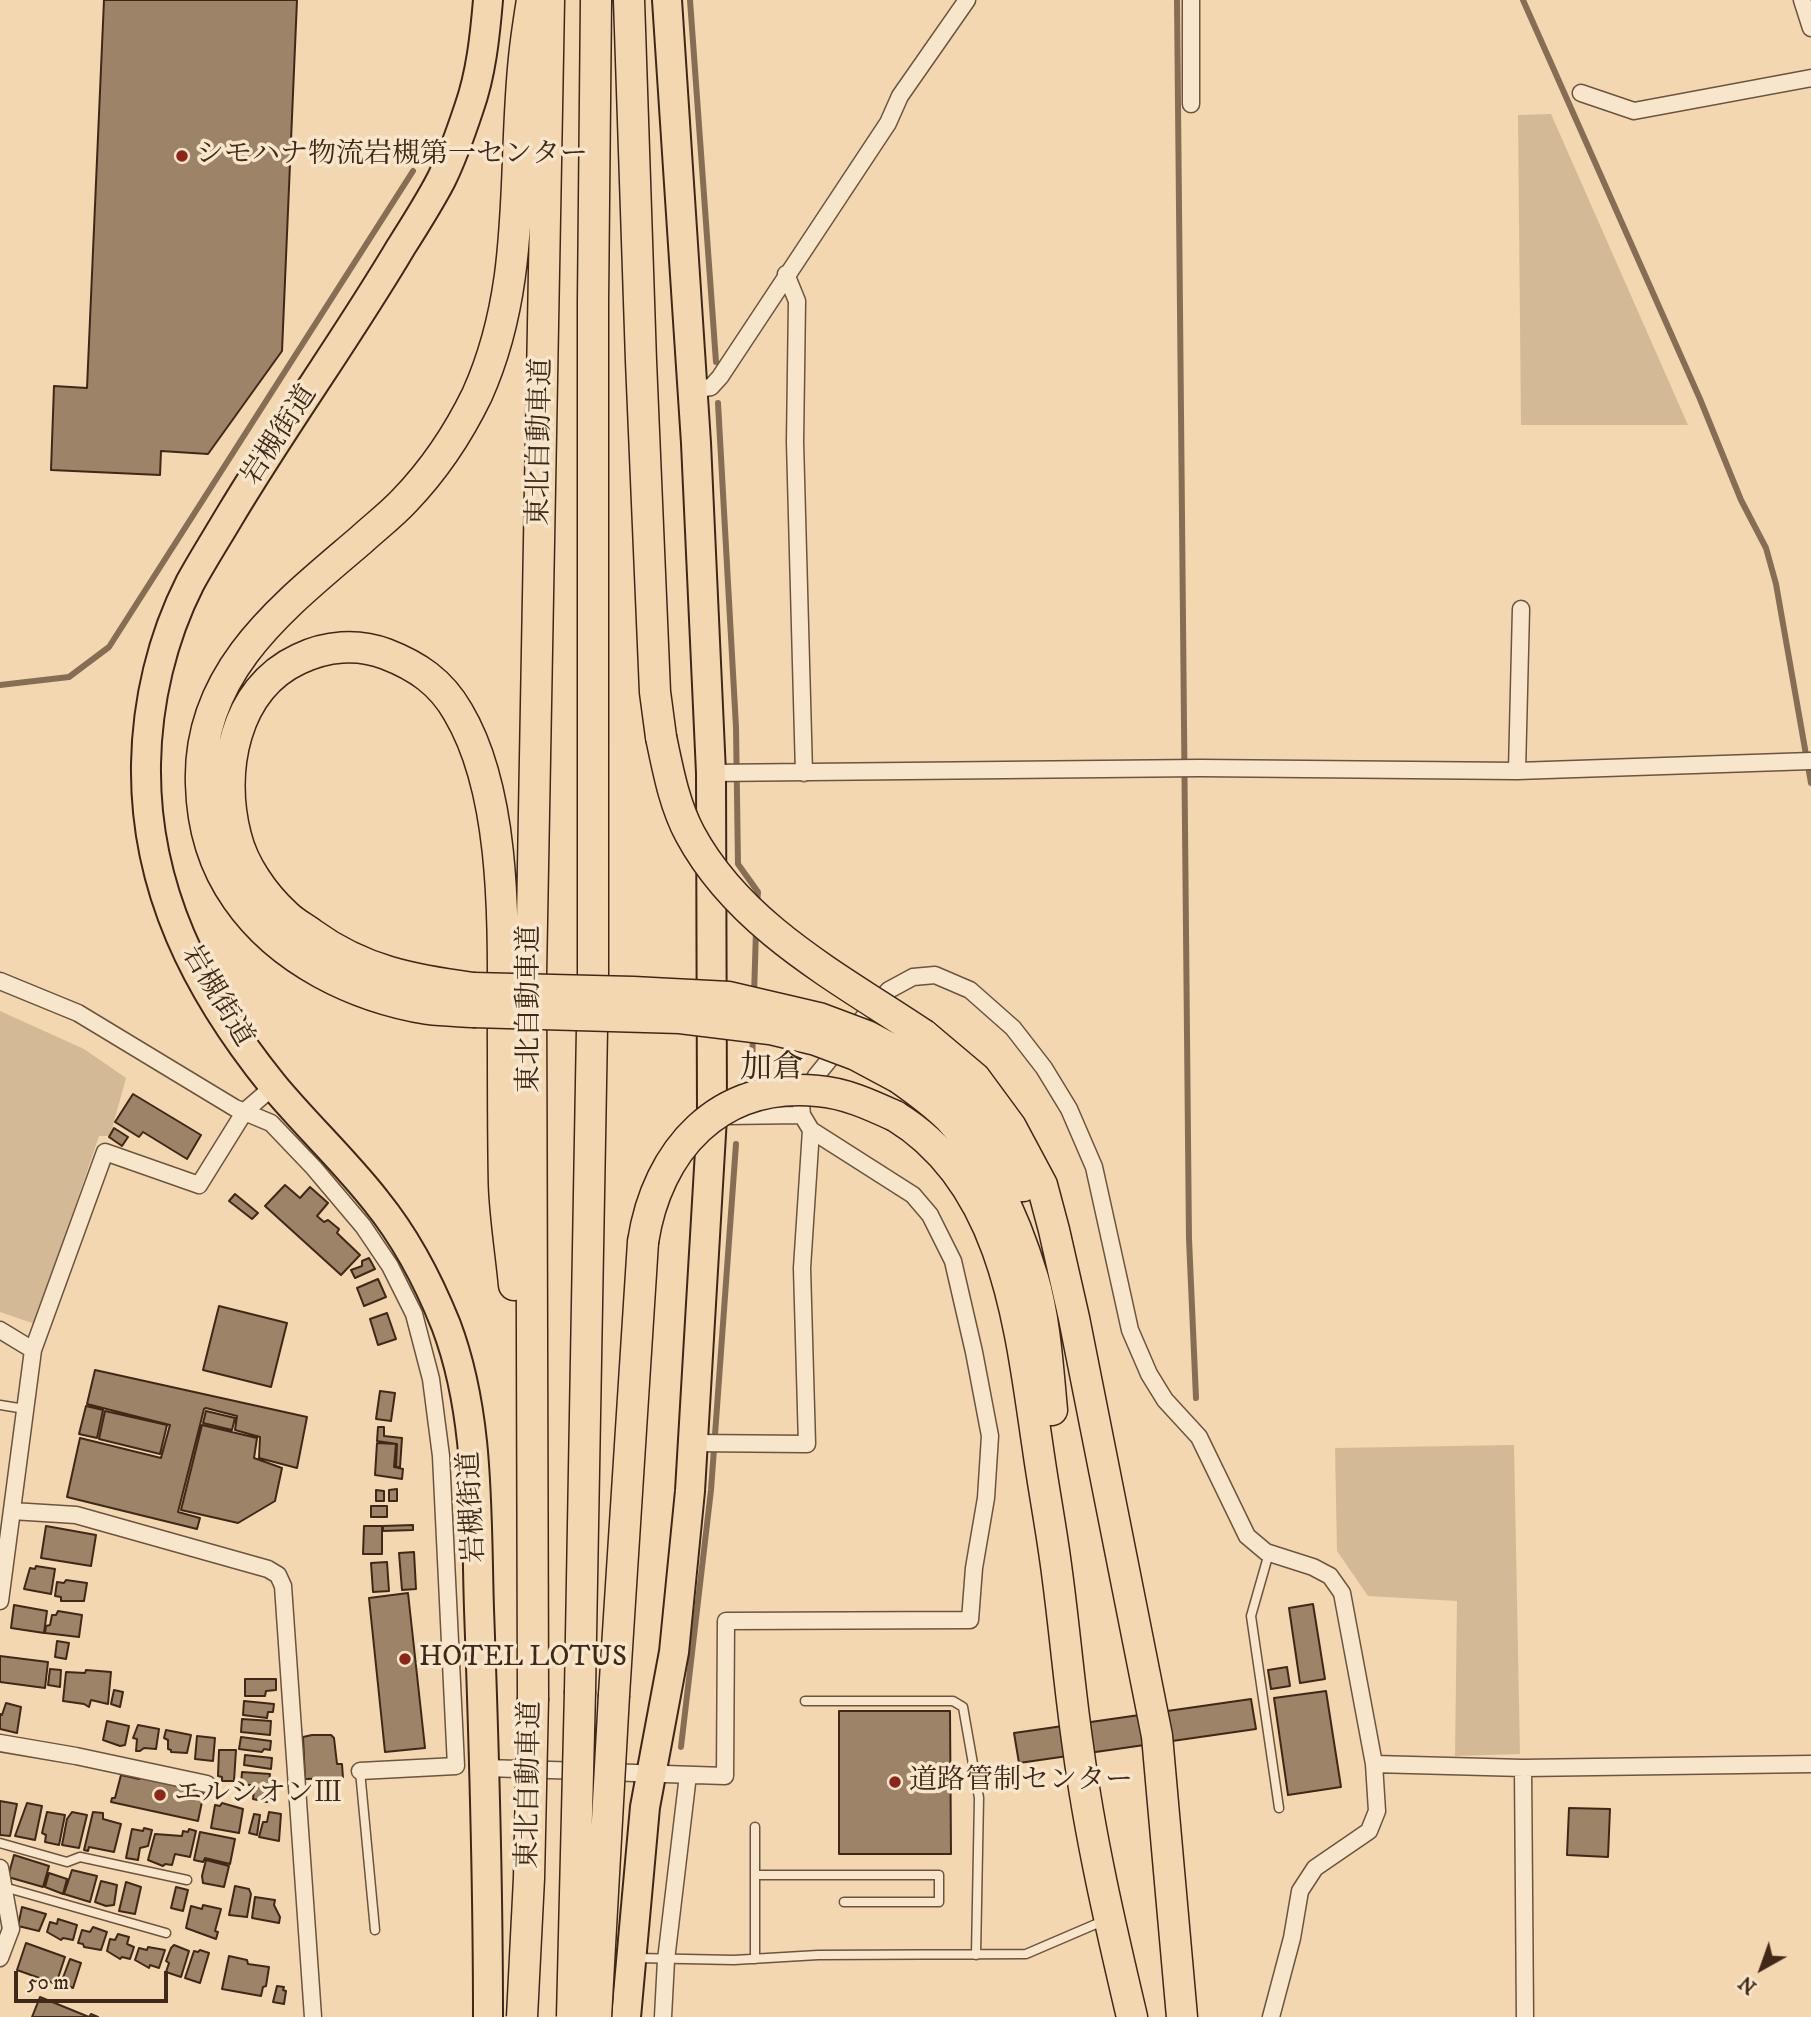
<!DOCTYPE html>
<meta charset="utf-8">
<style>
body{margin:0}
#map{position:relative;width:1811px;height:2017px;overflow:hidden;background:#f2d7b1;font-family:"IM FELL DW Pica",serif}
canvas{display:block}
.north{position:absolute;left:1727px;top:1933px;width:70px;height:70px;-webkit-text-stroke:5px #f7e5cc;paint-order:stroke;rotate:220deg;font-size:19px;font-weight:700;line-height:28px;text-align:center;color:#402818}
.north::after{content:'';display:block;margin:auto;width:24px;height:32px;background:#402818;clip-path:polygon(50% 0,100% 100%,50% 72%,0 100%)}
.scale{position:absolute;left:14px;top:1971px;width:154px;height:32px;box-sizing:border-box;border:4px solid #402818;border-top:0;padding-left:9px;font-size:21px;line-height:24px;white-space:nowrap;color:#402818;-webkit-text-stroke:5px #f7e5cc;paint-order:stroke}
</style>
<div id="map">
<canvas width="1811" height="2017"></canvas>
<div class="north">N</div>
<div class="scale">50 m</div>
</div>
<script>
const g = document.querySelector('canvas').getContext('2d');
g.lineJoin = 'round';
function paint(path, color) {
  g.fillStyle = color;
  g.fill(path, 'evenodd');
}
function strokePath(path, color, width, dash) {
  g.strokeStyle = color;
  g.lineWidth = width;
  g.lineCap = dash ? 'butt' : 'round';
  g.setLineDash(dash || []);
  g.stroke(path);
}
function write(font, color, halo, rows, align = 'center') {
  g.font = font + ' "IM FELL DW Pica","Noto Serif JP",serif';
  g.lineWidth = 7;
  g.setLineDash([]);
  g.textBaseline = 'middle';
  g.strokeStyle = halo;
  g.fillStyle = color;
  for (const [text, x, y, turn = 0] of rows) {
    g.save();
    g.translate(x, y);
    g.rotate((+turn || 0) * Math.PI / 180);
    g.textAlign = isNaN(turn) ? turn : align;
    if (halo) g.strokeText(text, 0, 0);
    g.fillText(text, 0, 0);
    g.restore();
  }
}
paint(new Path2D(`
 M 1551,114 L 1688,425 L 1521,425 L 1518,115 Z
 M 0,1011 L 84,1049 L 126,1078 L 110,1136 L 99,1136 L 35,1324 L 0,1312 Z
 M 1514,1445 L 1520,1754 L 1455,1756 L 1457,1601 L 1368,1596 L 1337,1551 L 1335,1448 Z`), '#d4b997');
strokePath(new Path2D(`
 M 690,0 L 716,362
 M 1177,0 L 1189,1239 L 1196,1398
 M 1523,0 L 1700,399 L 1741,500 L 1766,548 L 1776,584 L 1811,783
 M 718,403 L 736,727 L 738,864 L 758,892 L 757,905
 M 0,685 L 69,677 L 109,647 L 413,171
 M 754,996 L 756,930
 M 751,1090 L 753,1035
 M 681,1747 L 711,1490 L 736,1144`), '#866e55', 6);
const building = new Path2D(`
 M 104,0 L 297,0 L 282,351 L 208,454 L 161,451 L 160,475 L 51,470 L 54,386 L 87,388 Z
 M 133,1094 L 201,1135 L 187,1159 L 143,1132 L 139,1137 L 115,1122 Z
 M 114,1128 L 128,1137 L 122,1146 L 109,1137 Z
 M 285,1185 L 300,1198 L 310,1187 L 328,1203 L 317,1216 L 324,1222 L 328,1220 L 339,1229 L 337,1233 L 360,1255 L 341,1275 L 265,1206 Z
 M 235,1194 L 258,1213 L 252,1219 L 229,1201 Z
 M 369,1258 L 375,1269 L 355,1278 L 351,1270 L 362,1266 L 362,1261 Z
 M 378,1279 L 386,1297 L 364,1306 L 357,1288 Z
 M 219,1306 L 287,1323 L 271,1387 L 203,1370 Z
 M 387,1313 L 396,1339 L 378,1345 L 370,1319 Z
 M 95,1370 L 307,1417 L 297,1468 L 259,1458 L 260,1437 L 235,1430 L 237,1416 L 206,1408 L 204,1409 L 178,1512 L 200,1518 L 197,1529 L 67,1497 L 80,1438 L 161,1458 L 170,1425 L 87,1404 Z
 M 380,1391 L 395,1393 L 391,1421 L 376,1419 Z
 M 86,1406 L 103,1410 L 97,1438 L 79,1434 Z
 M 105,1411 L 167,1425 L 160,1454 L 99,1439 Z
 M 206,1411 L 235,1418 L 232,1430 L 203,1423 Z
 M 202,1425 L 257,1438 L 254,1458 L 282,1468 L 275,1501 L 238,1523 L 181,1510 Z
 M 378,1427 L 384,1427 L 384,1436 L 402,1438 L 400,1467 L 396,1467 L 397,1444 L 377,1441 Z
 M 377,1443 L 396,1444 L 394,1467 L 403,1469 L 402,1479 L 375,1475 Z
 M 397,1489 L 397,1501 L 389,1501 L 389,1490 Z
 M 376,1490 L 384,1491 L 384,1501 L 376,1501 Z
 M 371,1506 L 387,1506 L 387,1517 L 371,1517 Z
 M 413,1525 L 413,1530 L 383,1531 L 383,1526 Z
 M 46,1526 L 96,1535 L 91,1566 L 41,1558 Z
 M 364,1526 L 382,1526 L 382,1554 L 363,1554 Z
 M 414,1552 L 416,1589 L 402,1590 L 399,1553 Z
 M 387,1562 L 389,1591 L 373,1592 L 371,1563 Z
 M 36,1566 L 55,1569 L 51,1594 L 24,1589 L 30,1568 L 35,1569 Z
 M 66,1580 L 87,1583 L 84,1601 L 61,1601 L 61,1597 L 55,1596 L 57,1582 L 64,1583 Z
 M 408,1593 L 425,1748 L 385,1752 L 369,1598 Z
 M 1313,1604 L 1325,1679 L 1300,1683 L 1289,1608 Z
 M 14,1605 L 47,1611 L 44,1633 L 11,1628 Z
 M 58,1611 L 82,1615 L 79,1637 L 45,1633 L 46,1626 L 50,1625 L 52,1615 L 56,1615 Z
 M 57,1641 L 69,1643 L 66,1659 L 55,1657 Z
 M 0,1656 L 48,1662 L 45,1688 L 0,1682 Z
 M 1287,1667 L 1290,1686 L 1271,1689 L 1268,1670 Z
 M 50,1669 L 61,1670 L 60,1687 L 48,1685 Z
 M 86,1670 L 111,1672 L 108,1704 L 91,1700 L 89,1707 L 84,1704 L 63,1701 L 66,1672 L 85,1673 Z
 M 245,1679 L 276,1679 L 276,1690 L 266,1691 L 265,1696 L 245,1696 Z
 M 114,1690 L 123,1692 L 120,1707 L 111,1704 Z
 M 1326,1691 L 1341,1787 L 1288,1795 L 1274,1698 Z
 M 1251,1699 L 1256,1729 L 1019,1763 L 1014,1733 Z
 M 244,1701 L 274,1704 L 273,1712 L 268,1712 L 267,1718 L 243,1715 Z
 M 6,1703 L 21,1707 L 17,1733 L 0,1729 L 0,1714 L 2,1715 Z
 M 839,1711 L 950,1711 L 951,1854 L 839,1854 Z
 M 242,1719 L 271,1721 L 270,1735 L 241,1732 Z
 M 107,1721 L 129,1726 L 125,1745 L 120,1746 L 103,1740 Z
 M 138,1725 L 159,1729 L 156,1749 L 144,1748 L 140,1751 L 136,1751 L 137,1739 L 133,1738 Z
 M 166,1730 L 191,1735 L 187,1753 L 171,1752 L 171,1750 L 168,1749 L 168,1740 L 164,1738 Z
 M 312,1735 L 331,1735 L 334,1738 L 337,1764 L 342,1764 L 343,1778 L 305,1779 L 303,1737 Z
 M 197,1736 L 215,1738 L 213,1761 L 195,1759 Z
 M 241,1737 L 271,1741 L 270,1750 L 264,1749 L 262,1752 L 239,1749 Z
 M 219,1750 L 236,1750 L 234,1781 L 222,1781 L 222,1777 L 218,1776 Z
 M 245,1755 L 272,1758 L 271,1769 L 244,1765 Z
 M 242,1772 L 270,1774 L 269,1787 L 241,1784 Z
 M 121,1775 L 139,1779 L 141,1777 L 204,1792 L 198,1821 L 111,1802 L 112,1798 L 115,1798 Z
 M 254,1787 L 269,1788 L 267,1802 L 253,1799 Z
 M 0,1801 L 17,1804 L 10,1836 L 0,1835 Z
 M 27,1803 L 42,1806 L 35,1840 L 15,1836 Z
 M 222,1803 L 243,1809 L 239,1833 L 211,1828 L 215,1805 L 220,1806 Z
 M 1569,1808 L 1610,1809 L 1608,1857 L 1567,1855 Z
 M 47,1812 L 65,1815 L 59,1845 L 45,1842 L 46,1835 L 42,1833 Z
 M 72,1812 L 87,1815 L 79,1848 L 62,1845 L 67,1819 Z
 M 93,1812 L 103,1813 L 103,1819 L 121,1824 L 114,1852 L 89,1847 L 88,1851 L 84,1850 Z
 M 269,1812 L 281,1814 L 279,1841 L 259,1837 L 263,1822 L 267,1822 Z
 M 254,1814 L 260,1815 L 257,1835 L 249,1833 Z
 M 144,1828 L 152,1830 L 148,1846 L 140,1848 L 138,1860 L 126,1858 L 132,1829 L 143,1831 Z
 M 189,1829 L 196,1831 L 190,1857 L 175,1854 L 172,1865 L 165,1864 L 163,1866 L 148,1860 L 155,1834 L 182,1836 L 183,1831 L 188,1832 Z
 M 200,1832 L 235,1839 L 230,1864 L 205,1858 L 203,1862 L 194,1860 Z
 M 14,1855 L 49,1866 L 43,1887 L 8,1877 Z
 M 206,1860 L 229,1866 L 224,1887 L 203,1883 L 202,1876 Z
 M 72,1870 L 97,1876 L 90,1902 L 64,1894 Z
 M 49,1873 L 67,1879 L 63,1894 L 45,1887 Z
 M 101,1881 L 117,1885 L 114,1905 L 106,1906 L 95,1902 Z
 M 126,1882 L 141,1887 L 135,1914 L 119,1911 Z
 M 235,1886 L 249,1889 L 251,1894 L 247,1917 L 229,1915 Z
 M 176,1887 L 188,1890 L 183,1911 L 171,1908 Z
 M 255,1897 L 275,1900 L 274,1905 L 280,1917 L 279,1923 L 252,1918 Z
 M 203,1905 L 221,1909 L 215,1931 L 218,1932 L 216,1939 L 186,1928 L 191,1906 L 202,1909 Z
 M 22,1907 L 46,1914 L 39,1931 L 18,1926 Z
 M 58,1919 L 77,1925 L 73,1940 L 63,1938 L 61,1940 L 47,1932 L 50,1922 L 57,1924 Z
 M 93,1927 L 107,1932 L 101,1950 L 84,1947 L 83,1944 L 78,1943 L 82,1930 L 90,1932 Z
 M 118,1934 L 129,1937 L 127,1944 L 134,1947 L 130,1959 L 122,1957 L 120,1959 L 107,1951 L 110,1939 L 115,1940 Z
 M 26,1943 L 65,1957 L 56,1984 L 17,1970 Z
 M 174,1945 L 189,1951 L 181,1977 L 166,1972 L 169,1963 L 166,1961 L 171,1948 Z
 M 148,1947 L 165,1950 L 159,1968 L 150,1965 L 149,1968 L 135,1960 L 139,1948 L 147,1950 Z
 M 200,1950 L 209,1953 L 200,1983 L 185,1978 L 194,1951 L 198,1952 Z
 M 229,1956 L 247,1960 L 248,1964 L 269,1967 L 266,1986 L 263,1987 L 261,1996 L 222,1989 Z
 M 70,1959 L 81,1963 L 73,1988 L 61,1983 Z
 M 277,1986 L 284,1987 L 283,1990 L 286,1991 L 284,2004 L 273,2002 Z
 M 40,1997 L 89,2017 L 91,2014 L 98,2017 L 32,2017 Z`);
paint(building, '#9d8368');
strokePath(building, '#402818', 2);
const service = new Path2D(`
 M 0,1405 L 25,1409
 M 1269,1553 L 1251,1616 L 1279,1808
 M 805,1701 L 953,1701 L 963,1707 L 979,1798 L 976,1955
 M 360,1771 L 375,1930
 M 0,1843 L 67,1862 L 80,1857 L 187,1880
 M 755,1875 L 939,1875 L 939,1902 L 844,1902
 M 4,1887 L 166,1933
 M 637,1958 L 734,1960 L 818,1955 L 1026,1954 L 1103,1921
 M 755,1959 L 755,1827`);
const minor = new Path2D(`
 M 1191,0 L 1191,104
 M 1802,0 L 1811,28
 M 1581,93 L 1634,111 L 1811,78
 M 786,274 L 797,301 L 795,442 L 804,773
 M 691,390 L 711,387 L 720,377 L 888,123 L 900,96 L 967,0
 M 1517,771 L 1521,609
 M 711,773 L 1200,768 L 1517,771 L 1811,761
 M 0,981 L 78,1013 L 235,1108 L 271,1123 L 314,1168 L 363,1226 L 390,1266 L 414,1314 L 431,1379 L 441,1456 L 456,1766 L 360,1771
 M 724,1116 L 802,1115
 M 0,1330 L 33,1350
 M 693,1443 L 807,1444 L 802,1268 L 811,1130
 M 12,1511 L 76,1515 L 268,1569 L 278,1575 L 283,1586 L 313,2017
 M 0,1601 L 33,1350 L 105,1152 L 199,1185 L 245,1111 L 274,1086
 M 0,1743 L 76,1756 L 207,1784
 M 1374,1764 L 1523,1768 L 1811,1764
 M 485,1768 L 583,1771
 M 1523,1768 L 1525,2017
 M 605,1772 L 725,1776 L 726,1621 L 970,1620 L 974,1568 L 986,1498 L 990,1436 L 974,1352 L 953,1261 L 930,1215 L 913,1195 L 811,1130 L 802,1115 L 801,1104 L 816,1076 L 864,1017 L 889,990 L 913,977 L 935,975 L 970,990 L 1013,1028 L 1044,1068 L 1069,1109 L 1094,1167 L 1130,1330 L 1149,1374 L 1165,1400 L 1199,1437 L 1247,1536 L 1266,1552 L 1313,1567 L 1330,1576 L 1342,1593 L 1374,1764 L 1377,1811 L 1369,1831 L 1315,1868 L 1300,1891 L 1292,1938 L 1271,2017
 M 0,1868 L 11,1929 L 0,1958
 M 663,2017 L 666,1960 L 688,1775`);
const trunk = new Path2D(`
 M 488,0 C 485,36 481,74 469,108 C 461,132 452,158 441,180 C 429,203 415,225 401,247 C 347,338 284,425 229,517 C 216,539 202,561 190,583 C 162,638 147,702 146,764 C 144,888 197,991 273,1085 C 306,1125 344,1160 376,1201 C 406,1238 428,1280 446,1325 C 480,1415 476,1514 479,1609 C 484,1745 488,1881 488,2017
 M 626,2017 L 645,1807 L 674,1652 L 690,1491 L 712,1117 L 711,773 L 696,443 L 667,0`);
const motorway = new Path2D(`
 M 629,0 L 641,361 L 655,692 L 661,737
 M 473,988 C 413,980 363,971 312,934 C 304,928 294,923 286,915 C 264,895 243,865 236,836 C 219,772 234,689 299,659 C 326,646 357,643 386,654 C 417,666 441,682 458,712 C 511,801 502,948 503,1050 C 503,1094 503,1139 504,1184 C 505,1217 511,1252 514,1285
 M 473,1012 C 458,1011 443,1011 428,1009 C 355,997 280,961 237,899 C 213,865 202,825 201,784 C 197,671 284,606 361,540 C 375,527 391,515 404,501 C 433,471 459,432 477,395 C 527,284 512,173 524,58 C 526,38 529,19 532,0
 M 924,1035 L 975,1078 L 1011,1127 L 1042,1185 L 1054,1230 L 1074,1318 L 1157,1736 L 1182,2017
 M 910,1059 C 958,1093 995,1135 1023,1186
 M 899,1078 C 916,1090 934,1103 949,1118 C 990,1161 1016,1222 1033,1278 C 1045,1318 1048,1368 1052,1410
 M 895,1116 C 1008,1185 1020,1330 1038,1449 C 1043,1485 1050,1522 1055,1558 C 1064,1621 1069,1685 1078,1747 C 1090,1838 1111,1928 1132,2017
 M 580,1691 L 593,973 L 593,301 L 596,0
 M 614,1695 L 643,1242
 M 533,1698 L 531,975 L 549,0`);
strokePath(service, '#6c543e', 11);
strokePath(minor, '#6c543e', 19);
strokePath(trunk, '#402818', 32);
strokePath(motorway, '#402818', 33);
strokePath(service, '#f7e5cc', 8);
strokePath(minor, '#f7e5cc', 16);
strokePath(trunk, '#f2d7b1', 28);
strokePath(motorway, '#f2d7b1', 30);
const motorwayBridge = new Path2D(`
 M 661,737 C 668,770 674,804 690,834 C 740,927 839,978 924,1035
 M 473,988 L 633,992 L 729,997 L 819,1018 L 867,1036 L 910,1059
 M 473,1012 L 680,1018 L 770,1029 L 816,1040 L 856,1055 L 899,1078
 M 643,1242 C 657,1150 719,1081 818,1091 C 845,1093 871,1105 895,1116
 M 522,2017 L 529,1878 L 533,1698
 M 572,2017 L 580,1691
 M 596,2017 L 614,1695`);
strokePath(motorwayBridge, '#402818', 33, []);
strokePath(motorwayBridge, '#f2d7b1', 30);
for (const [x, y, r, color] of [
 [182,156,7,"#8f2418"],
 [405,1659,7,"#8f2418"],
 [895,1782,7,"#8f2418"],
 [160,1795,7,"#8f2418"]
]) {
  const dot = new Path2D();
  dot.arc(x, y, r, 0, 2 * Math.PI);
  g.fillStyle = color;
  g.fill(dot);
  strokePath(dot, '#f7e5cc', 2.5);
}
write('28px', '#402818', '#f7e5cc', [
 ["シモハナ物流岩槻第一センター",196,156],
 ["HOTEL LOTUS",419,1659],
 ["道路管制センター",909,1782],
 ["エルシオンⅢ",174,1795]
], 'left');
write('28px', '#402818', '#f7e5cc', [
 ["岩槻街道",281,436,-57],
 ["東北自動車道",542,442,-89],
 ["岩槻街道",216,997,59],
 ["東北自動車道",531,1009,-90],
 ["岩槻街道",474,1507,-93],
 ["東北自動車道",531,1785,-89]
]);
write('32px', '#402818', '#f7e5cc', [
 ["加倉",772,1070]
]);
</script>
